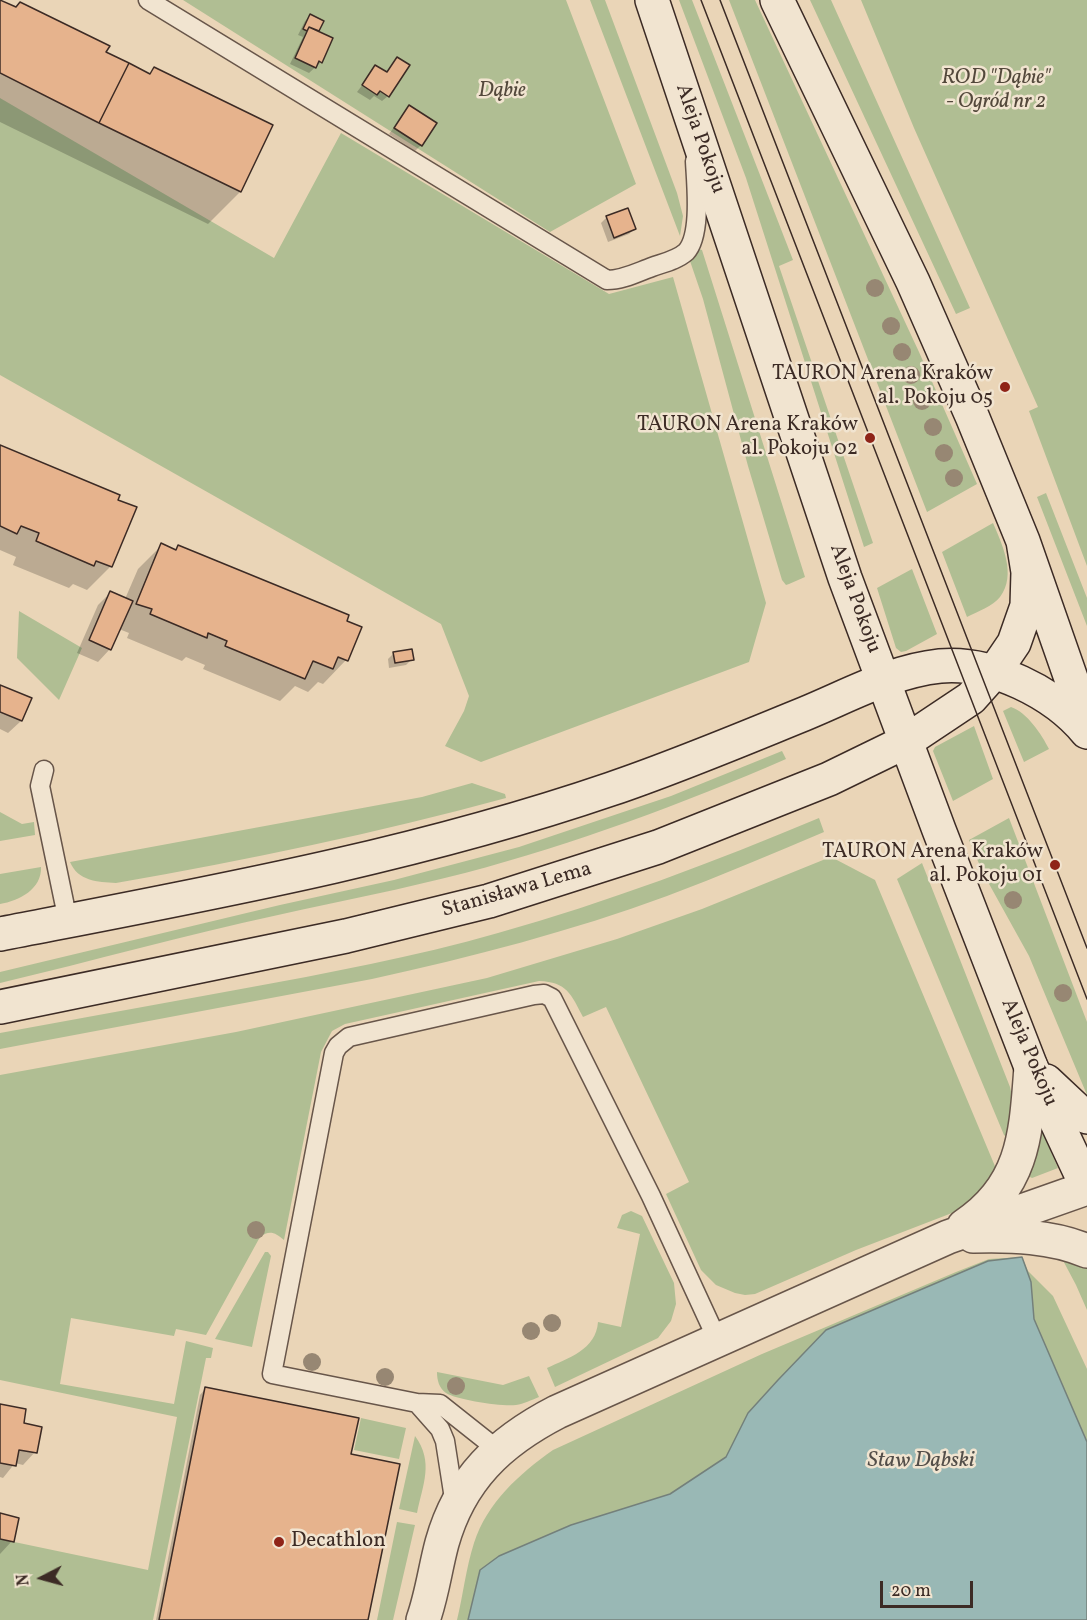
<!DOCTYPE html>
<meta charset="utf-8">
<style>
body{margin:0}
#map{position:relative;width:1087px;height:1620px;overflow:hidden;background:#ead5b7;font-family:Vollkorn,serif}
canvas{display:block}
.north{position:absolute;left:12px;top:1548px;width:60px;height:60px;-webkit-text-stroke:4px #f1e4d0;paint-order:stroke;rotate:264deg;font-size:16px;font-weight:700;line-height:24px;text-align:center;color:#3c2b25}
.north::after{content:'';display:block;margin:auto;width:21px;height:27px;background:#3c2b25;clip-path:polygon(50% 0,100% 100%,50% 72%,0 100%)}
.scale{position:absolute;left:880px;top:1581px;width:93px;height:27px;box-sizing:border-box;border:3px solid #3c2b25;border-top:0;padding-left:8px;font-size:18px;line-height:21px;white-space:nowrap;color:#3c2b25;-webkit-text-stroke:4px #f1e4d0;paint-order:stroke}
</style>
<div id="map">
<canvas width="1087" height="1620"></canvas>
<div class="north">N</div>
<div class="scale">20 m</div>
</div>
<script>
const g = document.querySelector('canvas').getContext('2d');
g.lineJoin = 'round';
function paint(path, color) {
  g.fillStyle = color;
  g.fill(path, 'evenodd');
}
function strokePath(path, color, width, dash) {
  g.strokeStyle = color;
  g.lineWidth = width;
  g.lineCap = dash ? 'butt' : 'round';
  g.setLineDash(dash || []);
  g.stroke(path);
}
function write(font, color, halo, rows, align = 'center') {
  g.font = font + ' Vollkorn,serif';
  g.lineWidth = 5;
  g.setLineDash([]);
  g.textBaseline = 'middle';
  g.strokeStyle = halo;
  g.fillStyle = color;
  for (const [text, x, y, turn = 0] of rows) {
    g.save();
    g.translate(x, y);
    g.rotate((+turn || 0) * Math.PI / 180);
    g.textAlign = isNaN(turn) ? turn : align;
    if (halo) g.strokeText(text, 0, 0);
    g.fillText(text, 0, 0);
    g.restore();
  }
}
paint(new Path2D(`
 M 183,0 L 566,0 L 636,184 L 550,232 Z
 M 590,0 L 605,0 L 677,193 L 683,216 L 680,236 Z
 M 679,0 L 692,0 L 793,260 L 779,266 L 873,543 L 864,547 L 746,178 Z
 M 729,0 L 755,0 L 919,352 L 977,484 L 927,512 Z
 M 810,0 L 831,0 L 970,308 L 956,314 Z
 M 861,0 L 1087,0 L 1087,566 L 1029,411 L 1038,407 L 914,128 Z
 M 0,98 L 274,258 L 341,133 L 609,294 L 673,277 L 766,603 L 749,662 L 481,762 L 445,746 L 464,711 L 469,696 L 441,624 L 0,375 Z
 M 699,249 L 702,250 L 805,577 L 789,584 L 786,585 L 782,580 L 748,466 L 703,299 L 690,261 Z
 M 1046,493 L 1087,598 L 1087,626 L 1037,497 Z
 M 993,523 C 1002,544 1017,575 1000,597 C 993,606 977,612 967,617 L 942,552 Z
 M 912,569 L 937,634 L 906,651 L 901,652 L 896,648 L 877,588 Z
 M 19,611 L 82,648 L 59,700 L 17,658 Z
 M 1011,707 C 1027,712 1042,735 1049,749 L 1024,762 L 1003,711 Z
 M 974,726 L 993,779 L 953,801 L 933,751 L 935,747 Z
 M 782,751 L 786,759 C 682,804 575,844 465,873 C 403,889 341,901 278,915 C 185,935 93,961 0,983 L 0,972 L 280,905 L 394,880 L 519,847 L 671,796 Z
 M 472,783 L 505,794 L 506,798 C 378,833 247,860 116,883 C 97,882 78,881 70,862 L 422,797 Z
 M 0,812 L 22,824 L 34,822 L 35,835 L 0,841 Z
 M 819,818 L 824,832 C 772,854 720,876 667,896 C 572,931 472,957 372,979 L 0,1049 L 0,1033 C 80,1018 161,1004 241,989 C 328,973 414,957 498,933 C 608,902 714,862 819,818 Z
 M 1009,818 L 1087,1022 L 1087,1095 L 1029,956 L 983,873 L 969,840 Z
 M 828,858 L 835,859 L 875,880 L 997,1171 L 989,1182 L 971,1201 L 952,1213 L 856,1250 L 755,1294 L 745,1295 L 735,1293 L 716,1285 L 701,1270 L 666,1194 L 689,1182 L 606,1007 L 583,1017 C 571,994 567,982 539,981 L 345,1024 L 332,1031 L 321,1052 L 284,1240 C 275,1232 269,1230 260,1237 L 206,1335 L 176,1329 L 174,1336 L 71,1318 L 60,1384 L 174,1404 L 186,1341 L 213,1348 L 211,1358 L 206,1358 L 153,1620 L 0,1620 L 0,1539 L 148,1570 L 177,1417 L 0,1380 L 0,1075 L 236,1032 L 487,978 L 617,939 L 702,909 Z
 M 922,863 L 1010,1087 L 1013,1100 L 1011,1141 L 1004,1135 L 897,879 Z
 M 41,867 C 42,889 19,901 0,904 L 0,874 Z
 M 1041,1129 L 1058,1168 L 1032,1178 L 1028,1176 Z
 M 631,1211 L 642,1216 L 674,1283 L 676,1304 L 671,1321 L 658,1338 L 555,1387 L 547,1368 C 568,1358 596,1350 598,1322 L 621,1327 L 640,1234 L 617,1228 L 622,1215 Z
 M 1058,1251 L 1087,1261 L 1087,1310 L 1076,1285 Z
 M 265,1252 L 268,1252 L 271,1256 L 252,1347 L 215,1339 Z
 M 1022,1257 L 1028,1271 L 1053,1296 L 1087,1369 L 1087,1620 L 457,1620 C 463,1595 466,1568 474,1543 C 487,1503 519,1474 553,1450 L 762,1354 L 956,1272 L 989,1259 Z
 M 437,1372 L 503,1385 L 529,1376 L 539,1397 C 531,1400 524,1404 516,1405 C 503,1407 457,1400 446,1393 C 439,1388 437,1380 437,1372 Z
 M 361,1418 L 406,1428 L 399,1459 L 354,1450 Z
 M 415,1436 C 434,1462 423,1484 417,1513 L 399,1509 Z
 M 397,1522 L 415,1525 L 393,1620 L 377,1620 Z`), '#b0be93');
const water = new Path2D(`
 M 1022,1257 L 1031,1282 L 1034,1319 L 1087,1442 L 1087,1620 L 468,1620 L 480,1570 L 499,1556 L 571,1525 L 670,1494 L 726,1457 L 748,1413 L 778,1380 L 826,1330 L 988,1261 Z`);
paint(water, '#99b8b5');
strokePath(water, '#74807b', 1.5);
paint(new Path2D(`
 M 0,2 L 148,75 L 154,69 L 240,192 L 208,224 L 0,122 Z
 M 310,16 L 322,21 L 317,32 L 321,62 L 309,73 L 290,64 L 303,37 L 298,35 L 305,21 Z
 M 398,59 L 388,96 L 382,101 L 374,96 L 370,100 L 357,92 L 376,67 L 386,73 Z
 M 409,107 L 421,145 L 415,151 L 389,134 Z
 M 607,217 L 634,229 L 629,234 L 608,242 L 601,223 Z
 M 0,447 L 111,566 L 87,590 L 73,584 L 69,588 L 13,565 L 16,557 L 0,550 Z
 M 162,545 L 175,550 L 178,547 L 360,627 L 346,660 L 323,684 L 318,682 L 308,692 L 295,686 L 280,701 L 203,669 L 205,665 L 186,657 L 182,661 L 127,638 L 129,633 L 119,629 L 110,649 L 98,662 L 77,653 L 98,605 L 110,593 L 125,599 L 138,569 Z
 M 394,653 L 412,659 L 406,665 L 389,668 L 388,659 Z
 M 0,687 L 30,699 L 21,721 L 8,733 L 0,729 Z
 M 205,1389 L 349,1455 L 367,1620 L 156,1620 L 200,1395 Z
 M 0,1405 L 22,1425 L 35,1452 L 23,1465 L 15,1463 L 3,1478 L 0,1477 Z
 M 0,1515 L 12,1541 L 0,1554 Z`), '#0003');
const building = new Path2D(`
 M 0,0 L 16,7 L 20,2 L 110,46 L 106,52 L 129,63 L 99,123 L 0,73 Z
 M 310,14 L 324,21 L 319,31 L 309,27 L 307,31 L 303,29 Z
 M 309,27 L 333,38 L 322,63 L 319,61 L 316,68 L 295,58 Z
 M 397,57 L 410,65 L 389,97 L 380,91 L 377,95 L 362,85 L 375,65 L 387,72 Z
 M 129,63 L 150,74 L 154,67 L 273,125 L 241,192 L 99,123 Z
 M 409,105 L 437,123 L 422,146 L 394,128 Z
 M 628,208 L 636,229 L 614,238 L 606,216 Z
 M 0,445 L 120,495 L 118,500 L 137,507 L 112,567 L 96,561 L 94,566 L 36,541 L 39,533 L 21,526 L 17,534 L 0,526 Z
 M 161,543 L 176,550 L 178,545 L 349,615 L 347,621 L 362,627 L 348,661 L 338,657 L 333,669 L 313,661 L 305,679 L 225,646 L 227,641 L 208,633 L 207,638 L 150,614 L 152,609 L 136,604 Z
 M 110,591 L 133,601 L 111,650 L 89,640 Z
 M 412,649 L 414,660 L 395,663 L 393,652 Z
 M 0,685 L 32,698 L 22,721 L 0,712 Z
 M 205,1387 L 359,1418 L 351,1454 L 400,1464 L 368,1620 L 159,1620 Z
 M 0,1404 L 26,1409 L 24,1423 L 42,1427 L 37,1453 L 19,1450 L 16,1466 L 0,1463 Z
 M 0,1513 L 19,1518 L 14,1542 L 0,1539 Z`);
paint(building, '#e6b38d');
strokePath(building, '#3c2b25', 1.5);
const lane = new Path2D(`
 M 148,0 L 607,280 C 623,280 638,272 652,267 C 663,263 677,260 686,252 C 702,235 696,183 695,161
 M 44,770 L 40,786 L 68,921
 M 417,1403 L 440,1429 L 445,1441 L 455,1505
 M 498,1450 L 440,1404 L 417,1403 L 272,1374 L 334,1053 L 338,1046 L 349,1037 L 534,995 L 544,994 L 552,998 L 651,1196 L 717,1339`);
const street = new Path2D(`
 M 964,1226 C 1025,1186 1026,1132 1031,1067
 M 973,1236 C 1011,1235 1052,1236 1087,1251
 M 423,1620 C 432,1595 435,1569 442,1543 C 460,1479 499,1442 557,1412 L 948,1237 L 1087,1188`);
const secondary = new Path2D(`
 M 652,0 L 845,578 L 939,830 L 1031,1067 L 1087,1187
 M 777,0 L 913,282 L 972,416 L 1023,541 L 1087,724
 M 0,934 C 206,894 412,857 611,789 C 676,767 740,740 804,714 C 848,696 892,671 940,666 C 991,661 1055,693 1087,732
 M 0,1007 L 346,936 L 489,901 L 658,847 L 829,779 L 905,742 L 971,698 L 995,671 L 1014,643 L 1027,606 L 1028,572 L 1023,541
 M 1046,1081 L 1077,1110 L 1087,1117`);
strokePath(lane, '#68564a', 21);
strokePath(street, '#68564a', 36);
strokePath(secondary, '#3c2b25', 36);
strokePath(lane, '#f1e4d0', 18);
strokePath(street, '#f1e4d0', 33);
strokePath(secondary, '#f1e4d0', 33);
strokePath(new Path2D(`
 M 701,0 L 1087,999
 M 720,0 L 1087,948`), '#3c2b25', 1.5);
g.fillStyle = '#978773';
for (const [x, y] of [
 [875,288],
 [891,326],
 [902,352],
 [911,375],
 [922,401],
 [933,427],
 [944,453],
 [954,478],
 [1013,900],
 [1063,993],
 [256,1230],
 [552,1323],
 [531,1331],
 [312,1362],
 [385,1377],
 [456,1386]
]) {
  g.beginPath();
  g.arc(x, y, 9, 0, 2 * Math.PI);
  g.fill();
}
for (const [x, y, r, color] of [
 [1005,387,6,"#8f2418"],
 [870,438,6,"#8f2418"],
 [1055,865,6,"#8f2418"],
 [279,1542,6,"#8f2418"]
]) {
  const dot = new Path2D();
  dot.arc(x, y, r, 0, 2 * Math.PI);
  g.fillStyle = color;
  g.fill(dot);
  strokePath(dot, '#f1e4d0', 2);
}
write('italic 21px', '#53483b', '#f1e4d0', [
 ["ROD \"Dąbie\"",996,79],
 ["- Ogród nr 2",996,103],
 ["Dąbie",502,92]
]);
write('21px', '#3c2b25', '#f1e4d0', [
 ["Aleja Pokoju",699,139,71],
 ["Aleja Pokoju",854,599,70],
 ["Stanisława Lema",517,891,-16],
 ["Aleja Pokoju",1028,1053,67]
]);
write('21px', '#3c2b25', '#f1e4d0', [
 ["TAURON Arena Kraków",993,375],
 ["al. Pokoju 05",993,399],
 ["TAURON Arena Kraków",858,426],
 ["al. Pokoju 02",858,450],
 ["TAURON Arena Kraków",1043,853],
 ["al. Pokoju 01",1043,877],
 ["Decathlon",291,1542,"left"]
], 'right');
write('italic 22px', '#534e49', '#f1e4d0', [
 ["Staw Dąbski",921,1462]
]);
</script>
